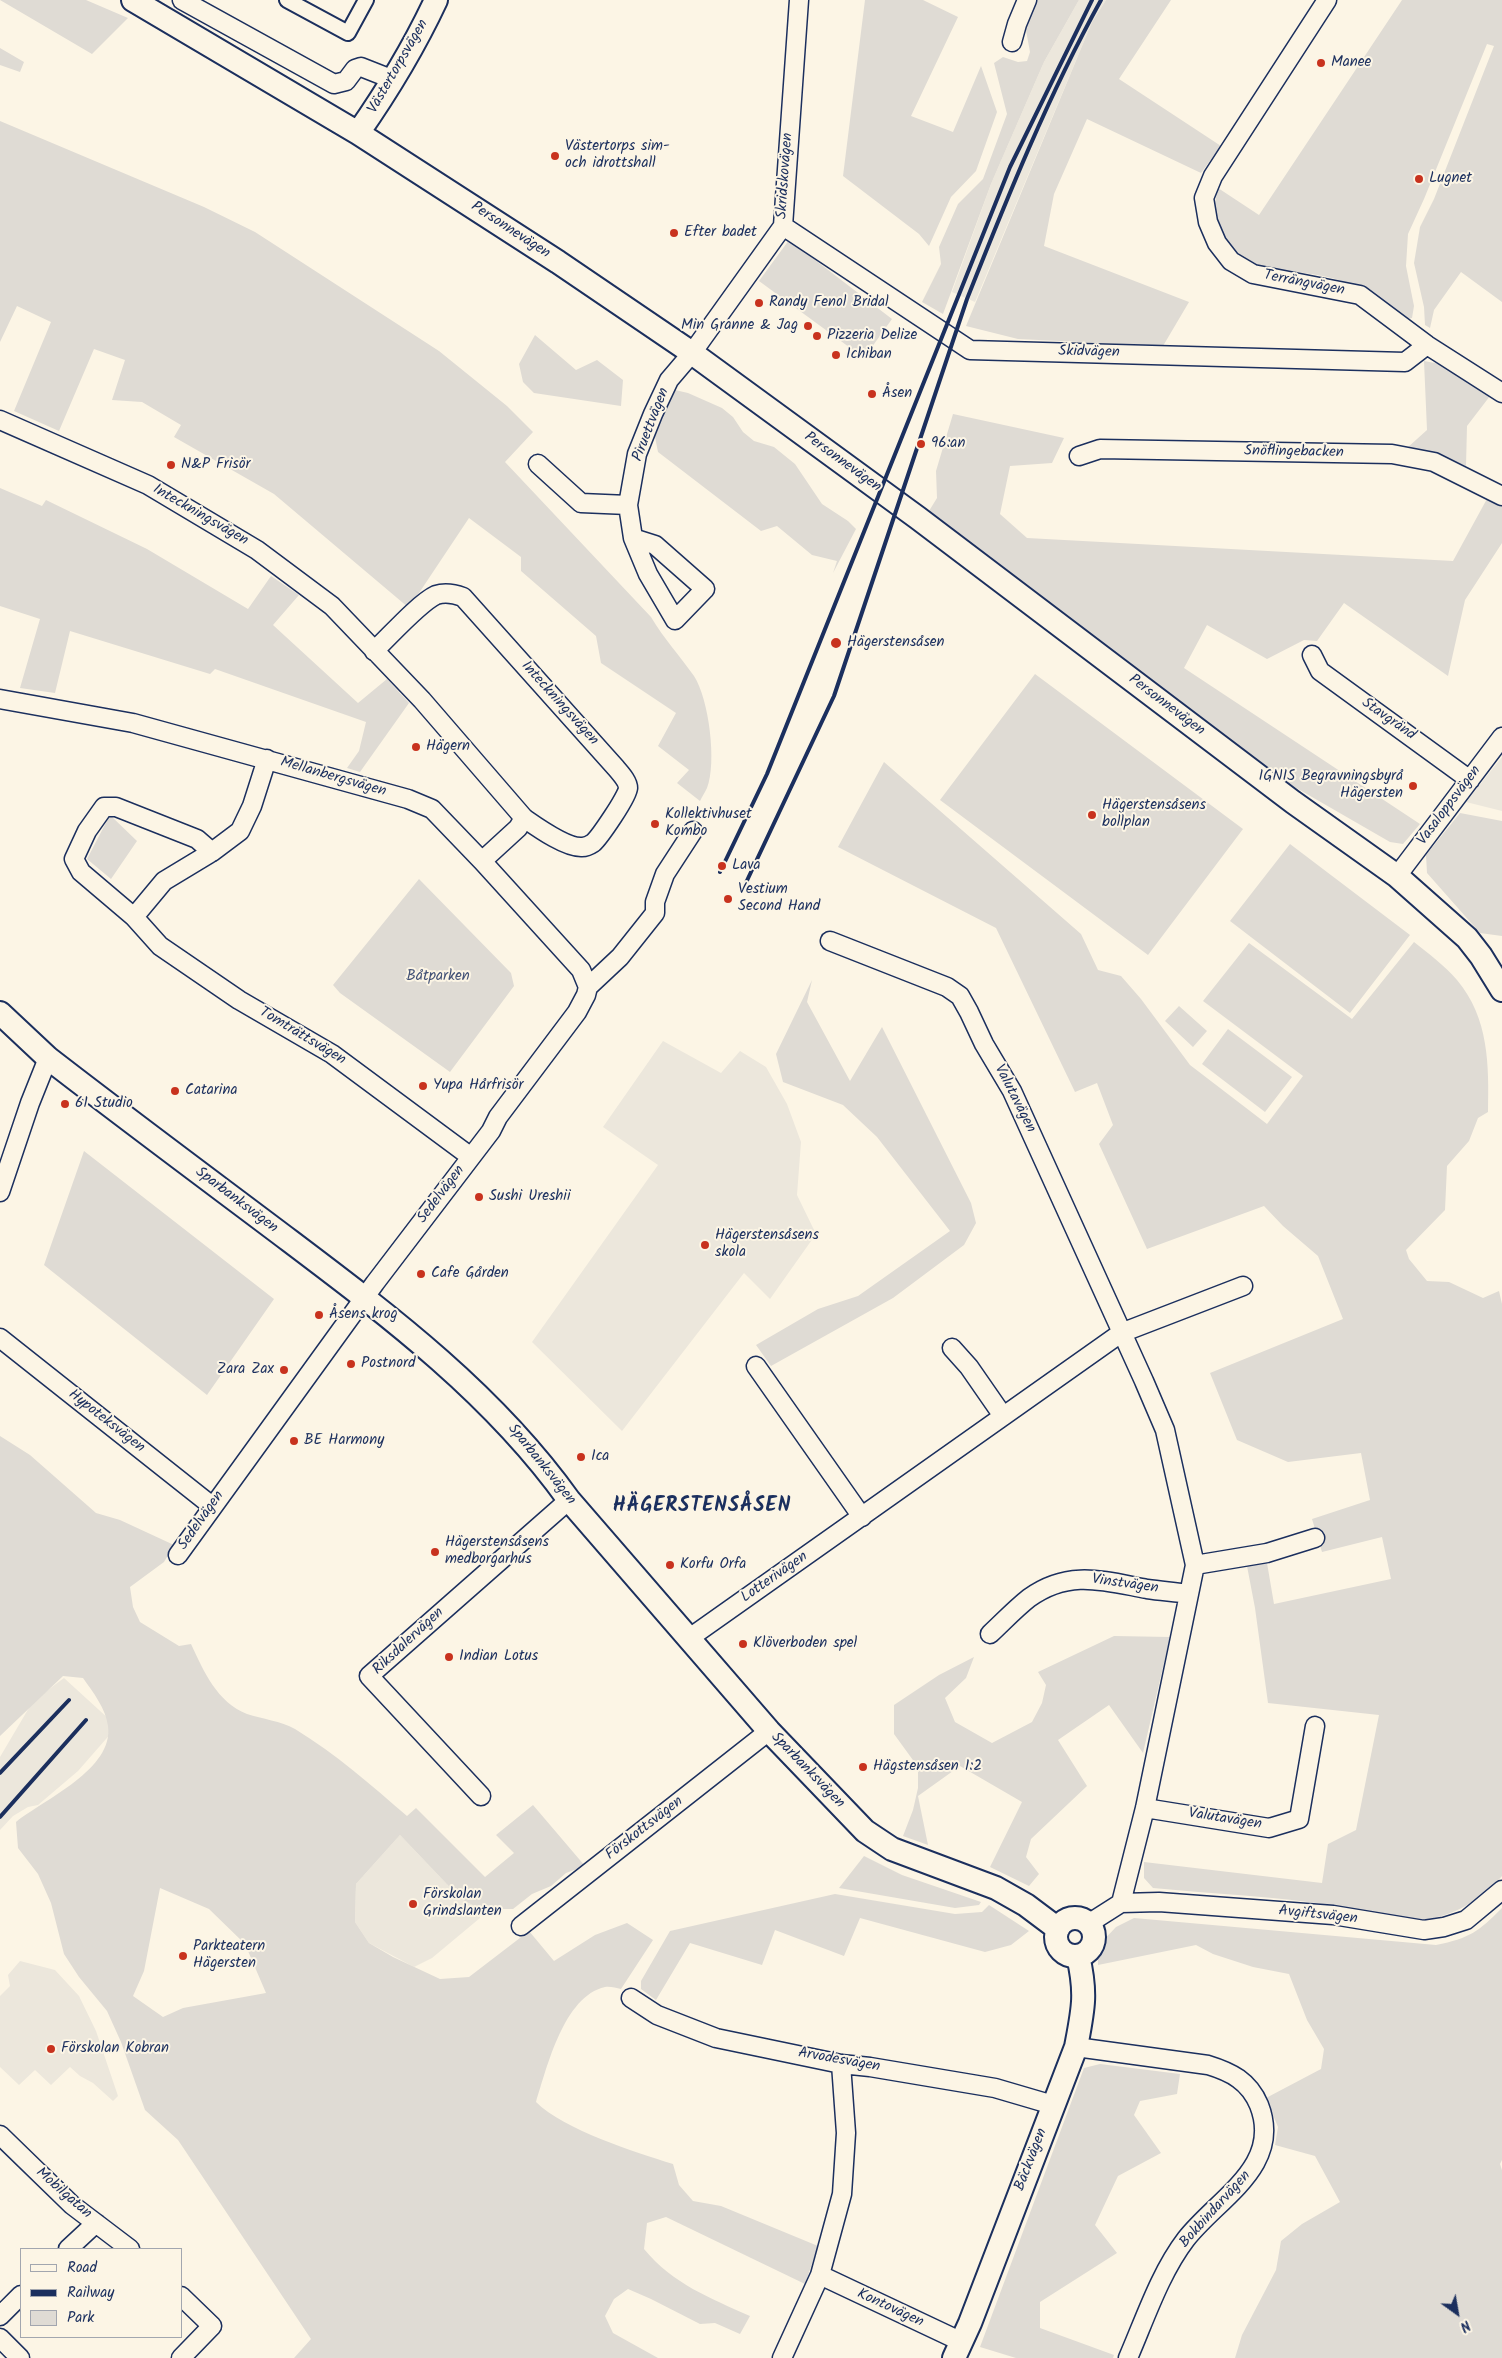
<!DOCTYPE html>
<meta charset="utf-8">
<style>
body{margin:0}
#map{position:relative;width:1502px;height:2358px;overflow:hidden;background:#fcf5e5;font-family:Kalam,sans-serif}
canvas{display:block}
.legend{position:absolute;left:20px;top:2248px;width:162px;height:90px;box-sizing:border-box;background:#fcf5e5;border:1px solid #a2a6af;margin:0;padding:6px 9px;list-style:none;font-size:15px;color:#1b2f5e}
.legend li{display:flex;align-items:center;gap:10px;height:25px}
.legend b{width:25px;border:1px solid #a2a6af}
.north{position:absolute;left:1432px;top:2288px;width:50px;height:50px;-webkit-text-stroke:4px #fcf5e5;paint-order:stroke;rotate:148deg;font-size:14px;font-weight:700;line-height:20px;text-align:center;color:#1b2f5e}
.north::after{content:'';display:block;margin:auto;width:18px;height:22px;background:#1b2f5e;clip-path:polygon(50% 0,100% 100%,50% 72%,0 100%)}
</style>
<div id="map">
<canvas width="1502" height="2358"></canvas>
<ul class="legend">
<li><b style="height:6px;background:#fcf5e5"></b>Road</li>
<li><b style="height:6px;background:#1b2f5e"></b>Railway</li>
<li><b style="height:14px;background:#dfdbd4"></b>Park</li>
</ul>
<div class="north">N</div>
</div>
<script>
const g = document.querySelector('canvas').getContext('2d');
g.lineJoin = 'round';
function paint(path, color) {
  g.fillStyle = color;
  g.fill(path, 'evenodd');
}
function strokePath(path, color, width, dash) {
  g.strokeStyle = color;
  g.lineWidth = width;
  g.lineCap = dash ? 'butt' : 'round';
  g.setLineDash(dash || []);
  g.stroke(path);
}
function write(font, color, halo, rows, align = 'center') {
  g.font = font + ' Kalam,sans-serif';
  g.lineWidth = 4;
  g.setLineDash([]);
  g.textBaseline = 'middle';
  g.strokeStyle = halo;
  g.fillStyle = color;
  for (const [text, x, y, turn = 0] of rows) {
    g.save();
    g.translate(x, y);
    g.rotate((+turn || 0) * Math.PI / 180);
    g.textAlign = isNaN(turn) ? turn : align;
    if (halo) g.strokeText(text, 0, 0);
    g.fillText(text, 0, 0);
    g.restore();
  }
}
paint(new Path2D(`
 M 1079,0 L 1106,0 L 1092,22 L 975,302 L 952,292 L 991,184 L 1044,62 Z
 M 1502,757 L 1502,811 L 1466,802 Z
 M 663,1041 L 721,1073 L 740,1051 L 766,1067 L 787,1104 L 801,1142 L 797,1195 L 816,1234 L 770,1299 L 744,1273 L 622,1431 L 532,1342 L 658,1165 L 603,1127 Z
 M 64,1678 L 110,1720 L 113,1731 L 78,1771 L 38,1805 L 28,1807 L 13,1816 L 0,1830 L 0,1757 L 33,1701 Z
 M 400,1835 L 461,1899 L 480,1909 L 480,1918 L 432,1958 L 414,1967 L 369,1943 L 355,1922 L 356,1884 Z
 M 20,1961 L 55,1970 L 79,1996 L 96,2031 L 118,2096 L 113,2101 L 93,2083 L 80,2076 L 70,2067 L 51,2085 L 35,2070 L 19,2085 L 0,2067 L 0,1996 L 10,1986 L 8,1975 Z`), '#ece7dc');
paint(new Path2D(`
 M 0,0 L 86,0 L 128,18 L 92,54 Z
 M 865,0 L 923,0 L 958,17 L 911,116 L 953,132 L 981,66 L 997,112 L 976,171 L 951,197 L 929,246 L 919,234 L 843,176 Z
 M 1037,0 L 1079,0 L 1044,62 L 991,184 L 943,314 L 922,302 L 941,264 L 939,247 L 958,204 L 983,179 L 1007,114 L 994,63 L 1003,57 L 1018,62 L 1027,61 L 1030,52 L 1025,25 Z
 M 1106,0 L 1171,0 L 1119,79 L 1221,146 L 1201,173 L 1087,119 L 1054,194 L 1044,246 L 1189,302 L 1163,346 L 1018,339 L 966,326 L 1092,22 Z
 M 1402,0 L 1502,0 L 1502,302 L 1461,272 L 1434,310 L 1430,328 L 1425,325 L 1424,307 L 1414,263 L 1420,227 L 1434,199 L 1494,46 L 1487,44 L 1424,199 L 1408,234 L 1406,266 L 1414,306 L 1412,318 L 1408,319 C 1387,305 1366,289 1342,281 C 1299,266 1248,279 1222,236 C 1217,229 1213,219 1214,211 C 1214,203 1217,196 1218,188 L 1259,215 Z
 M 0,48 L 24,62 L 20,72 L 0,65 Z
 M 0,121 L 204,207 L 255,232 L 439,351 L 507,406 L 533,432 L 505,462 L 651,617 C 664,639 680,656 694,676 C 709,699 717,763 707,788 C 705,792 702,797 700,801 L 677,783 L 689,770 L 658,746 L 676,713 L 601,663 L 596,636 L 521,571 L 521,557 L 469,518 L 409,608 L 274,494 L 174,437 L 181,425 L 142,402 L 112,400 L 125,360 L 94,349 L 59,431 L 14,411 L 51,322 L 17,306 L 0,342 Z
 M 789,240 L 892,319 L 864,358 L 759,281 Z
 M 535,335 L 576,370 L 597,360 L 623,380 L 621,406 L 534,393 L 523,382 L 519,364 Z
 M 1424,361 L 1440,364 L 1490,396 L 1467,426 L 1466,466 L 1434,453 L 1407,448 L 1427,430 Z
 M 675,390 L 688,393 L 722,408 L 733,417 L 743,432 L 754,441 L 774,447 L 795,464 L 822,504 L 848,521 L 856,529 L 833,573 L 837,561 L 812,555 L 777,526 L 761,531 L 658,452 L 655,437 Z
 M 953,414 L 1064,438 L 1052,463 L 1010,466 L 1000,514 L 1027,538 L 1453,561 L 1488,497 L 1502,503 L 1502,543 L 1465,600 L 1448,676 L 1344,603 L 1317,641 L 1304,640 L 1267,659 L 1207,625 L 1184,668 L 1420,824 L 1403,844 L 1390,842 L 1286,782 L 929,511 L 937,498 L 936,471 Z
 M 0,488 L 42,506 L 46,500 L 147,549 L 248,609 L 271,576 L 299,595 L 273,625 L 358,703 L 387,679 L 409,703 L 360,772 L 347,768 L 359,751 L 366,722 L 215,669 L 210,674 L 70,631 L 55,693 L 20,688 L 40,619 L 0,606 Z
 M 1035,674 L 1243,829 L 1148,955 L 940,800 Z
 M 884,762 L 1081,934 L 1098,970 L 1121,976 L 1141,999 L 1190,1065 L 1267,1124 L 1303,1076 L 1203,1001 L 1249,943 L 1352,1019 L 1414,942 C 1429,954 1445,966 1457,980 C 1489,1018 1489,1065 1488,1112 L 1478,1118 L 1469,1141 L 1447,1166 L 1445,1210 L 1406,1250 L 1409,1259 L 1427,1281 L 1449,1282 L 1483,1298 L 1499,1291 L 1502,1304 L 1502,1876 C 1483,1897 1457,1915 1428,1919 C 1398,1924 1364,1911 1335,1906 C 1275,1896 1213,1894 1153,1888 L 1144,1878 L 1144,1862 L 1322,1883 L 1328,1844 L 1356,1830 L 1379,1715 L 1268,1703 L 1255,1608 L 1247,1566 L 1267,1563 L 1274,1604 L 1391,1579 L 1382,1537 L 1322,1552 L 1312,1519 L 1370,1500 L 1361,1453 L 1288,1462 L 1237,1440 L 1210,1373 L 1343,1319 L 1318,1256 L 1283,1226 L 1264,1206 L 1147,1249 L 1099,1144 L 1113,1125 L 1097,1083 L 1075,1092 L 996,928 L 838,847 Z
 M 1460,813 L 1502,821 L 1502,936 L 1480,933 L 1427,873 L 1426,855 Z
 M 110,815 L 137,841 L 111,879 L 87,859 Z
 M 1290,844 L 1410,935 L 1350,1013 L 1230,921 Z
 M 419,879 L 511,973 L 514,986 L 450,1072 L 340,993 L 333,985 Z
 M 812,980 L 807,1002 L 850,1081 L 882,1027 L 971,1203 L 976,1223 L 964,1245 L 893,1298 L 771,1366 L 756,1345 L 818,1309 L 858,1296 L 950,1231 L 877,1137 L 843,1105 L 783,1082 L 776,1054 Z
 M 1179,1006 L 1207,1031 L 1193,1047 L 1165,1021 Z
 M 1228,1029 L 1292,1077 L 1265,1112 L 1202,1064 Z
 M 84,1151 L 274,1299 L 207,1395 L 44,1265 Z
 M 0,1436 L 30,1455 L 96,1513 L 120,1520 L 174,1545 L 164,1562 L 130,1587 L 133,1607 L 140,1622 L 179,1646 L 191,1644 C 204,1672 217,1702 247,1714 C 262,1719 281,1721 295,1729 C 336,1754 371,1785 407,1816 L 416,1808 L 485,1877 L 514,1853 L 496,1835 L 533,1805 L 585,1866 L 566,1873 L 551,1886 L 532,1894 L 513,1909 L 480,1909 L 461,1899 L 400,1835 L 356,1884 L 355,1922 L 369,1943 L 393,1957 L 440,1979 L 469,1977 L 529,1931 L 554,1961 L 595,1935 L 627,1923 L 653,1940 L 621,1989 C 616,1988 610,1986 605,1987 C 564,1996 547,2067 536,2102 C 564,2130 635,2152 673,2164 L 679,2185 L 693,2201 L 721,2206 L 818,2246 L 805,2284 L 666,2217 L 647,2223 L 644,2249 C 673,2284 710,2298 750,2316 L 740,2334 L 715,2323 L 700,2324 L 651,2299 L 628,2289 L 614,2299 L 605,2316 L 613,2333 L 658,2358 L 294,2358 L 311,2339 L 178,2140 L 145,2110 L 121,2042 L 107,2011 L 79,1977 L 64,1954 L 51,1903 L 38,1874 L 18,1848 L 16,1822 C 45,1799 114,1769 108,1726 C 106,1709 93,1692 83,1678 L 63,1676 L 0,1736 ZM 160,1888 L 209,1909 L 245,1944 L 266,1993 L 183,2008 L 163,2017 L 133,1996 L 144,1971 Z
 M 1114,1636 L 1170,1637 L 1143,1753 L 1109,1705 L 1058,1740 L 1087,1786 L 1031,1839 L 1026,1857 L 1039,1874 L 1029,1886 L 990,1867 L 1022,1802 L 960,1766 L 918,1796 L 928,1845 L 903,1836 L 913,1810 L 918,1788 L 918,1767 L 894,1734 L 894,1705 L 939,1675 L 974,1657 L 966,1678 L 945,1698 L 955,1722 L 992,1743 L 1032,1722 L 1042,1703 L 1046,1685 L 1038,1672 Z
 M 864,1856 L 902,1875 L 981,1902 L 979,1905 L 955,1908 L 839,1888 Z
 M 835,1894 L 955,1914 L 982,1912 L 989,1905 L 1029,1931 L 1011,1945 L 985,1952 L 860,1918 L 844,1956 L 775,1930 L 762,1965 L 690,1943 L 656,2000 L 641,1989 L 641,1981 L 670,1931 Z
 M 1502,1908 L 1502,2160 L 1500,2164 L 1502,2170 L 1502,2358 L 1235,2358 L 1242,2335 L 1276,2270 L 1281,2241 L 1302,2224 L 1340,2202 L 1315,2156 L 1275,2145 L 1278,2127 L 1266,2098 L 1321,2069 L 1324,2049 L 1307,2020 L 1289,1974 L 1253,1967 L 1213,1954 L 1196,1945 L 1098,1965 L 1098,1946 L 1116,1927 L 1134,1918 L 1436,1945 C 1470,1938 1478,1932 1502,1908 Z
 M 1100,2064 L 1180,2074 L 1177,2094 L 1140,2101 L 1134,2115 L 1161,2153 L 1118,2176 L 1095,2225 L 1117,2253 L 1040,2302 L 1040,2328 L 1114,2355 L 1113,2358 L 1016,2358 L 980,2347 L 1084,2068 Z`), '#dfdbd4');
const pedestrian = new Path2D(`
 M 287,0 L 348,33 L 366,0`);
const minor = new Path2D(`
 M 182,0 L 334,84 L 346,81 L 355,69 L 361,67 L 394,80
 M 1327,0 L 1213,176 L 1204,198 L 1208,222 L 1217,243 L 1231,261 L 1253,274 L 1360,295 L 1427,345 L 1502,393
 M 1012,42 L 1017,24 L 1027,0
 M 783,226 L 970,350 L 1405,362 L 1427,345
 M 0,420 L 148,485 L 257,550 L 332,606 L 422,700 L 524,818 L 518,828 L 482,861
 M 1079,456 L 1100,449 L 1392,454 L 1434,462 L 1502,496
 M 538,464 L 581,503 L 628,505
 M 633,538 L 655,545 L 705,589 L 675,620 L 648,574 L 633,538 L 628,505 L 637,454 L 653,414 L 669,380 L 692,353 L 783,226 L 799,0
 M 374,651 C 389,637 419,603 436,595 C 445,592 455,594 463,597 L 616,768 C 620,773 628,781 628,788 C 628,796 599,838 593,843 C 590,845 585,847 582,847 C 566,848 537,827 524,818
 M 1312,655 L 1320,671 L 1470,780
 M 0,699 L 133,723 L 408,799 L 432,809 L 482,861 L 581,970 L 588,987
 M 212,852 L 197,839 L 116,807 L 104,807 L 87,831 L 74,859 L 81,872 L 134,917 L 160,946 L 239,1000 L 332,1054 L 471,1157
 M 1397,876 L 1502,737
 M 134,917 L 164,881 L 212,852 L 240,831 L 252,806 L 267,759
 M 830,941 L 947,987 L 960,996 L 969,1012 L 984,1044 L 1012,1091 L 1144,1381 L 1165,1430 L 1195,1565 L 1145,1808 L 1121,1903 L 1088,1924
 M 0,1192 L 30,1103 L 48,1058
 M 0,1338 L 212,1506
 M 952,1348 L 969,1367 L 1003,1416
 M 756,1366 L 862,1517
 M 178,1555 L 375,1283 L 491,1131 L 498,1117 L 577,1012 L 586,995 L 588,987 L 620,957 L 655,913 L 655,902 L 665,874 L 693,831
 M 1195,1565 L 1267,1553 L 1315,1538
 M 990,1634 C 1003,1622 1015,1609 1029,1598 C 1069,1569 1104,1581 1147,1589 C 1161,1591 1175,1592 1189,1594
 M 688,1639 L 1121,1333 L 1243,1286
 M 481,1796 L 369,1676 L 569,1500
 M 1145,1808 L 1269,1828 L 1299,1819 L 1315,1726
 M 1121,1903 L 1159,1902 L 1333,1915 L 1424,1930 L 1444,1927 L 1466,1920 L 1502,1890
 M 521,1926 L 769,1731
 M 631,1998 L 657,2015 L 716,2038 L 841,2064 L 870,2067 L 995,2088 L 1053,2105
 M 1076,2047 L 1208,2065 C 1231,2072 1249,2081 1259,2105 C 1283,2166 1218,2198 1186,2239 C 1160,2273 1145,2319 1128,2358
 M 0,2135 L 72,2205 L 130,2249
 M 68,2249 L 96,2223
 M 820,2275 L 962,2342
 M 0,2316 L 21,2295
 M 0,2338 L 20,2358
 M 181,2358 L 212,2326 L 181,2296
 M 782,2358 L 820,2275 L 842,2194 L 846,2133 L 841,2064`);
const tertiary = new Path2D(`
 M 133,0 L 358,133 L 558,262 L 692,353 L 918,518 L 1293,802 L 1397,876 L 1467,938 L 1481,956 L 1502,990
 M 358,133 C 388,90 414,47 436,0
 M 0,1013 L 48,1058 C 128,1120 209,1180 290,1241 C 392,1318 494,1395 569,1500 L 769,1731 L 865,1831 L 892,1849 L 996,1888 L 1026,1905 L 1058,1929
 M1056 1937a19 19 0 1 1 38 0a19 19 0 1 1-38 0Z
 M 954,2358 L 970,2323 L 1076,2047 C 1083,2010 1087,1994 1078,1956`);
strokePath(pedestrian, '#1b2f5e', 18);
strokePath(minor, '#1b2f5e', 21);
strokePath(tertiary, '#1b2f5e', 26);
strokePath(pedestrian, '#fcf5e5', 14);
strokePath(minor, '#fcf5e5', 18);
strokePath(tertiary, '#fcf5e5', 22);
strokePath(new Path2D(`
 M 720,872 L 767,774 L 1010,167 L 1092,0
 M 743,889 L 834,696 L 967,299 C 1007,198 1048,96 1101,0
 M 0,1773 L 69,1700
 M 0,1817 L 86,1720`), '#1b2f5e', 4);
for (const [x, y, r, color] of [
 [1321,63,5,"#c8321e"],
 [555,156,5,"#c8321e"],
 [1419,179,5,"#c8321e"],
 [674,233,5,"#c8321e"],
 [759,303,5,"#c8321e"],
 [808,326,5,"#c8321e"],
 [817,336,5,"#c8321e"],
 [836,355,5,"#c8321e"],
 [872,394,5,"#c8321e"],
 [921,444,5,"#c8321e"],
 [171,465,5,"#c8321e"],
 [836,643,6,"#c8321e"],
 [416,747,5,"#c8321e"],
 [1413,786,5,"#c8321e"],
 [1092,815,5,"#c8321e"],
 [655,824,5,"#c8321e"],
 [722,866,5,"#c8321e"],
 [728,899,5,"#c8321e"],
 [423,1086,5,"#c8321e"],
 [175,1091,5,"#c8321e"],
 [65,1104,5,"#c8321e"],
 [479,1197,5,"#c8321e"],
 [705,1245,5,"#c8321e"],
 [421,1274,5,"#c8321e"],
 [319,1315,5,"#c8321e"],
 [351,1364,5,"#c8321e"],
 [284,1370,5,"#c8321e"],
 [294,1441,5,"#c8321e"],
 [581,1457,5,"#c8321e"],
 [435,1552,5,"#c8321e"],
 [670,1565,5,"#c8321e"],
 [743,1644,5,"#c8321e"],
 [449,1657,5,"#c8321e"],
 [863,1767,5,"#c8321e"],
 [413,1904,5,"#c8321e"],
 [183,1956,5,"#c8321e"],
 [51,2049,5,"#c8321e"]
]) {
  const dot = new Path2D();
  dot.arc(x, y, r, 0, 2 * Math.PI);
  g.fillStyle = color;
  g.fill(dot);
  strokePath(dot, '#fcf5e5', 2);
}
write('15px', '#1b2f5e', '#fcf5e5', [
 ["Manee",1331,63],
 ["Västertorps sim-",565,147],
 ["och idrottshall",565,164],
 ["Lugnet",1429,179],
 ["Efter badet",684,233],
 ["Randy Fenol Bridal",769,303],
 ["Min Granne & Jag",798,326,"right"],
 ["Pizzeria Delize",827,336],
 ["Ichiban",846,355],
 ["Åsen",882,394],
 ["96:an",931,444],
 ["N&P Frisör",181,465],
 ["Hägerstensåsen",847,643],
 ["Hägern",426,747],
 ["IGNIS Begravningsbyrå",1403,777,"right"],
 ["Hägersten",1403,794,"right"],
 ["Hägerstensåsens",1102,806],
 ["bollplan",1102,823],
 ["Kollektivhuset",665,815],
 ["Kombo",665,832],
 ["Lava",732,866],
 ["Vestium",738,890],
 ["Second Hand",738,907],
 ["Yupa Hårfrisör",433,1086],
 ["Catarina",185,1091],
 ["61 Studio",75,1104],
 ["Sushi Ureshii",489,1197],
 ["Hägerstensåsens",715,1236],
 ["skola",715,1253],
 ["Cafe Gården",431,1274],
 ["Åsens krog",329,1315],
 ["Postnord",361,1364],
 ["Zara Zax",274,1370,"right"],
 ["BE Harmony",304,1441],
 ["Ica",591,1457],
 ["Hägerstensåsens",445,1543],
 ["medborgarhus",445,1560],
 ["Korfu Orfa",680,1565],
 ["Klöverboden spel",753,1644],
 ["Indian Lotus",459,1657],
 ["Hägstensåsen 1:2",873,1767],
 ["Förskolan",423,1895],
 ["Grindslanten",423,1912],
 ["Parkteatern",193,1947],
 ["Hägersten",193,1964],
 ["Förskolan Kobran",61,2049]
], 'left');
write('15px', '#1b2f5e', '#fcf5e5', [
 ["Västertorpsvägen",399,67,-60],
 ["Skridskovägen",786,176,-86],
 ["Personnevägen",510,231,33],
 ["Terrängvägen",1304,284,11],
 ["Skidvägen",1089,353,1],
 ["Piruettvägen",652,425,-69],
 ["Snöflingebacken",1294,453,1],
 ["Personnevägen",842,463,36],
 ["Inteckningsvägen",200,516,30],
 ["Inteckningsvägen",559,704,48],
 ["Personnevägen",1166,706,37],
 ["Stavgränd",1388,720,35],
 ["Mellanbergsvägen",333,778,16],
 ["Vasaloppsvägen",1450,806,-53],
 ["Tomträttsvägen",302,1037,31],
 ["Valutavägen",1014,1099,63],
 ["Sedelvägen",442,1195,-53],
 ["Sparbanksvägen",236,1201,37],
 ["Hypoteksvägen",106,1422,38],
 ["Sparbanksvägen",541,1465,51],
 ["Sedelvägen",202,1521,-55],
 ["Lotterivägen",775,1578,-35],
 ["Vinstvägen",1125,1585,8],
 ["Riksdalervägen",409,1642,-43],
 ["Sparbanksvägen",807,1771,46],
 ["Valutavägen",1225,1820,9],
 ["Förskottsvägen",645,1829,-38],
 ["Avgiftsvägen",1318,1916,6],
 ["Arvodesvägen",839,2061,10],
 ["Bäckvägen",1032,2160,-69],
 ["Mobilgatan",63,2194,41],
 ["Bokbindarvägen",1216,2210,-48],
 ["Kontovägen",890,2309,25]
]);
write('15px', '#425176', '#fcf5e5', [
 ["Båtparken",438,977]
]);
g.letterSpacing = '1px';
write('bold 20px', '#1b2f5e', '#fcf5e5', [
 ["HÄGERSTENSÅSEN",702,1508]
]);
g.letterSpacing = '0px';
</script>
